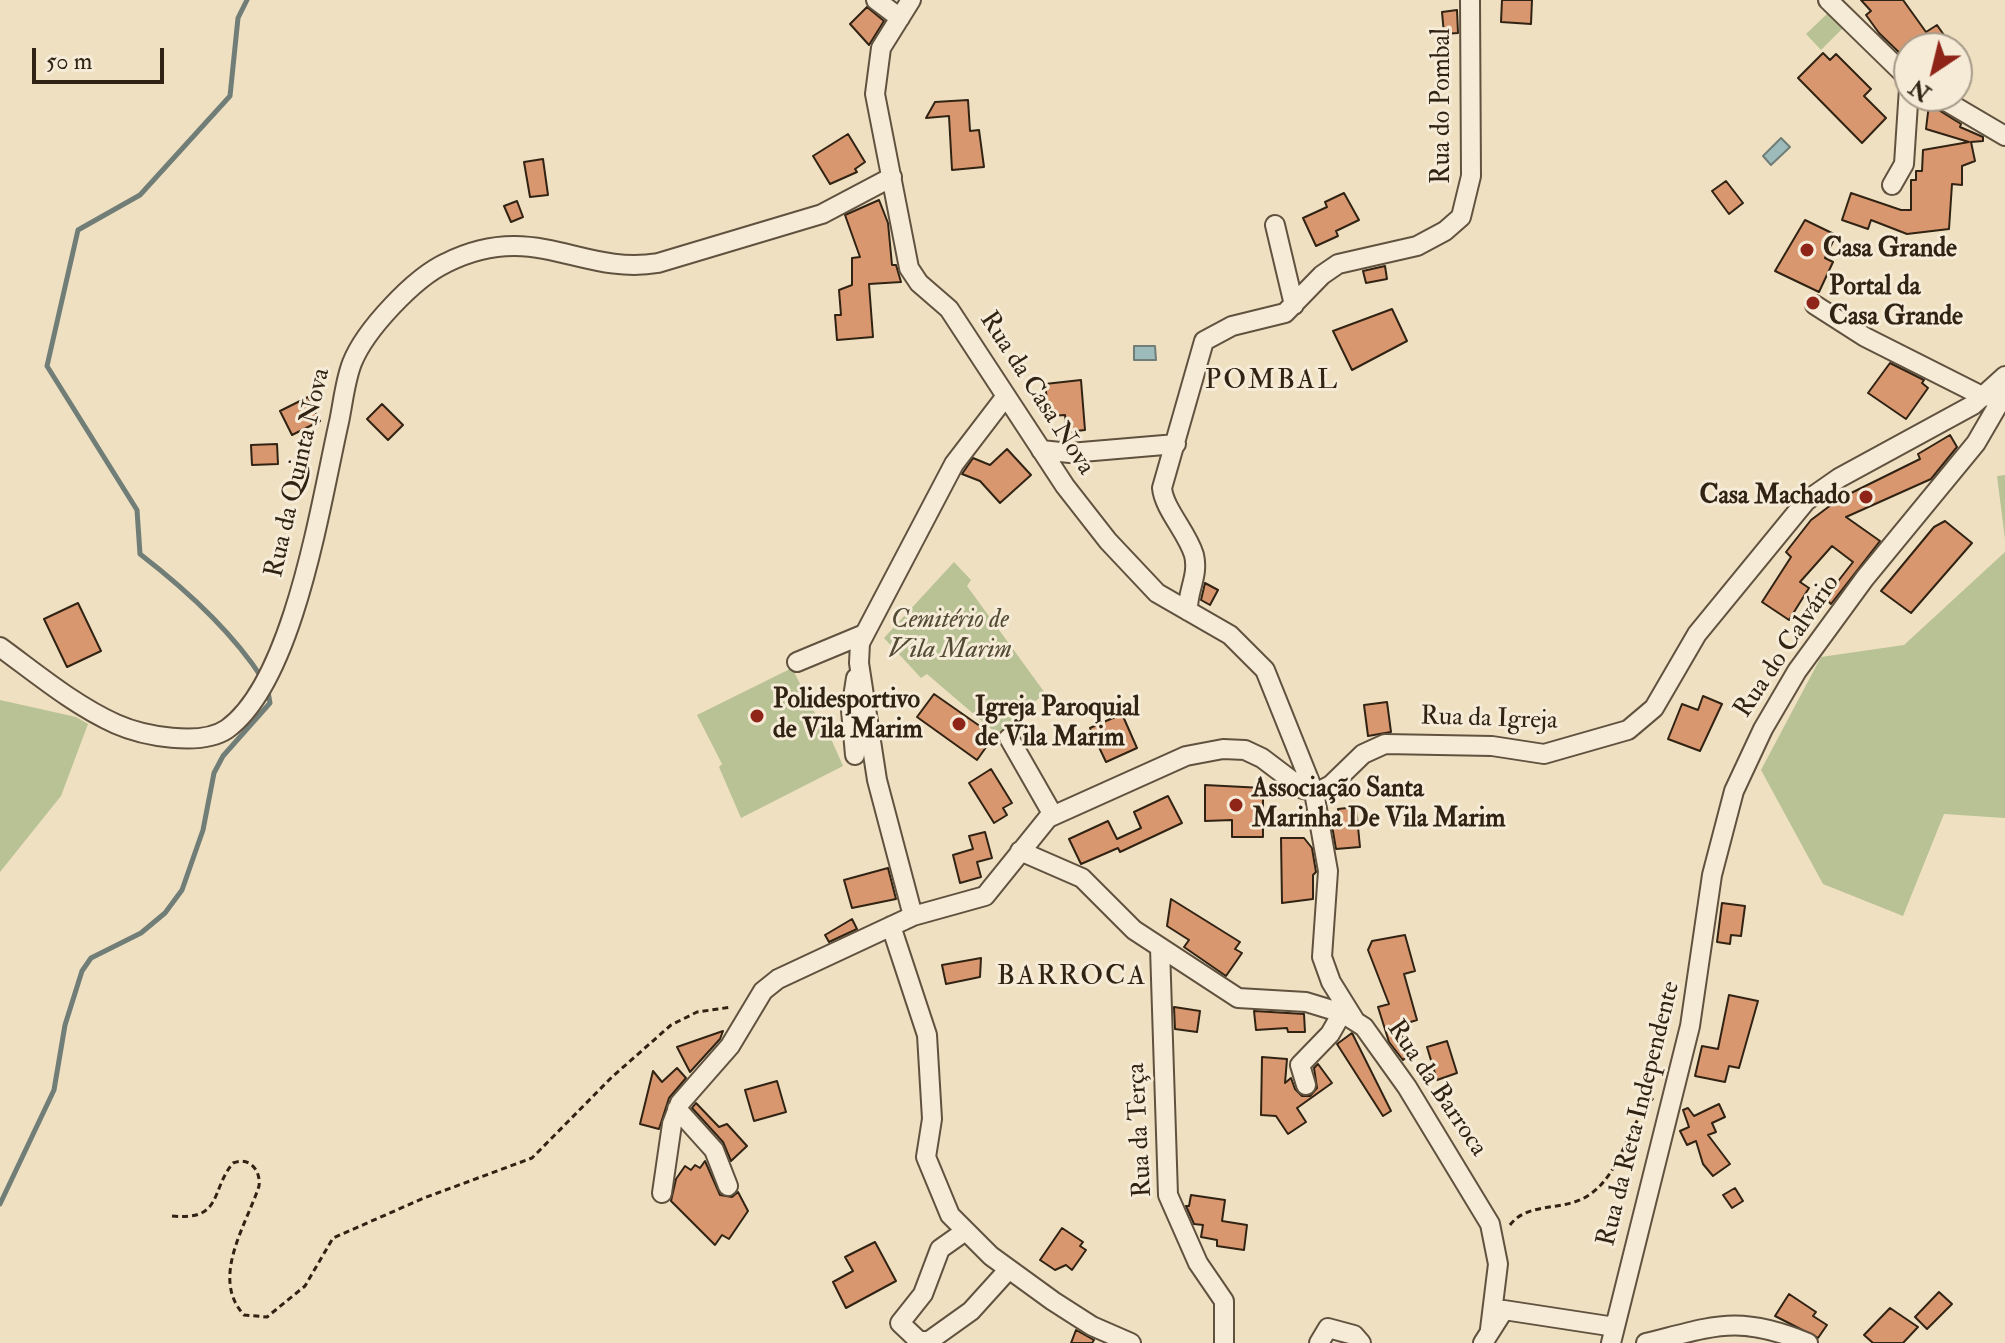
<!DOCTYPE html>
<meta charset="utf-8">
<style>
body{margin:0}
#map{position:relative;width:2005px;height:1343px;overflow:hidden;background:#efe0c2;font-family:"IM FELL Double Pica",serif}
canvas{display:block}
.north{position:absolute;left:1893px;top:32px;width:80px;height:80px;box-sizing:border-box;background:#f5ebd7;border:2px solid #a79b89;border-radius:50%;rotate:215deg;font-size:22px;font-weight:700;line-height:32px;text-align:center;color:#312313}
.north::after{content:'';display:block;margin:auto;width:28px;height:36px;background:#8f2418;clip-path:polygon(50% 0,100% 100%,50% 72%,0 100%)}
.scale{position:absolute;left:32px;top:48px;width:132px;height:36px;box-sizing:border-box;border:4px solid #312313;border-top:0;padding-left:10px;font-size:24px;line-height:28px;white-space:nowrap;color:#312313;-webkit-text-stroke:6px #f5ebd7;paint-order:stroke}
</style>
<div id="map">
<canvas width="2005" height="1343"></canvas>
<div class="north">N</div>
<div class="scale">50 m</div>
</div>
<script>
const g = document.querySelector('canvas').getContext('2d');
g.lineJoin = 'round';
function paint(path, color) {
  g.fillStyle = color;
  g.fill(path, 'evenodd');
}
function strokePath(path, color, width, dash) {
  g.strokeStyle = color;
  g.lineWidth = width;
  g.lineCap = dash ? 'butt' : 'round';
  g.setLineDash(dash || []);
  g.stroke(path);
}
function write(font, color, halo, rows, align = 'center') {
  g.font = font + ' "IM FELL Double Pica",serif';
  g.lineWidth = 6;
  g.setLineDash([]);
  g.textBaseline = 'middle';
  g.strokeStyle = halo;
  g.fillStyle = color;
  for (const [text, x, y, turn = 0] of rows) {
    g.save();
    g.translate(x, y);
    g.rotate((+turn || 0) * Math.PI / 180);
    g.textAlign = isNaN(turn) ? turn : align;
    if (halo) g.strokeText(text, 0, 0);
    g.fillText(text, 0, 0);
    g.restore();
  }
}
paint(new Path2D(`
 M 1828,13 L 1843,28 L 1821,50 L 1806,34 Z
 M 2005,475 L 2005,539 L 1997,476 Z
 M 2005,552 L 2005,818 L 1944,814 L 1903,916 L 1823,884 L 1761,770 L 1821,657 L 1904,645 Z
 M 954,562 L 971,580 L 967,586 L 1045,693 L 997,734 L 927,674 L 921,678 L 884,638 Z
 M 792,668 L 817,717 L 821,716 L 843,766 L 741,818 L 719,767 L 722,764 L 697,715 Z
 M 0,700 L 76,717 L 88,724 L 61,796 L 0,872 Z`), '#b8c294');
const water = new Path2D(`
 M 1781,138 L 1790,147 L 1771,165 L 1763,156 Z
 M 1134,346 L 1155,346 L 1156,360 L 1134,360 Z`);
paint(water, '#9cbbba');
strokePath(water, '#717e77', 2);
strokePath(new Path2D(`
 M 247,0 L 238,18 L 230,96 L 140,195 L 78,230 L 47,366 L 137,510 L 140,554 C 184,588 231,630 262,678
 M 0,1204 L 54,1090 L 65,1025 L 82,971 L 91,958 L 141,933 L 165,913 L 182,890 L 203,830 L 214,773 L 223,756 L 270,703 L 267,686`), '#717e77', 5);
const building = new Path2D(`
 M 1502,0 L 1532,0 L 1531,24 L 1501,22 Z
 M 1861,0 L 1903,0 L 1926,32 L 1937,25 L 1953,48 L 1909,48 L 1909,62 L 1879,33 L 1866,15 L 1871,11 Z
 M 867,7 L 884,21 L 869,45 L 850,24 Z
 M 1457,10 L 1458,33 L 1444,34 L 1442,12 Z
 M 1823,53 L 1830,60 L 1836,54 L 1871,89 L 1864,96 L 1886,118 L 1862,143 L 1798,78 Z
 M 968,100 L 970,131 L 979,130 L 984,167 L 952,170 L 949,116 L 926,118 L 935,102 Z
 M 1929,104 L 1961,124 L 1960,127 L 1983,137 L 1983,141 L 1971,142 L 1975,161 L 1962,166 L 1962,185 L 1952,184 L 1949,229 L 1907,234 L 1871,220 L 1868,229 L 1842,220 L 1851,193 L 1901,210 L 1911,210 L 1911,180 L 1916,180 L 1916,171 L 1922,171 L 1923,150 L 1969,142 L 1926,129 Z
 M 848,134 L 865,162 L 855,169 L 857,172 L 830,184 L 813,156 Z
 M 543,159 L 548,195 L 530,197 L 524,162 Z
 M 1726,181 L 1743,203 L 1729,214 L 1712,191 Z
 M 1344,193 L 1359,220 L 1336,231 L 1338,236 L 1316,246 L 1303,218 L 1327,207 L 1325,202 Z
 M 879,200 L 888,223 L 892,265 L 896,265 L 901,282 L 869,284 L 873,337 L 837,340 L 835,315 L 841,315 L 839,290 L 852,285 L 852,258 L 860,257 L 845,215 Z
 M 517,201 L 523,217 L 511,222 L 504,206 Z
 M 1805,220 L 1836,235 L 1825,258 L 1833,262 L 1819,292 L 1775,271 Z
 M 1385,266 L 1387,279 L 1366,283 L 1363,271 Z
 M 1392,309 L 1407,341 L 1352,370 L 1333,331 Z
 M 1890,363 L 1924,380 L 1922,383 L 1928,388 L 1906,419 L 1868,393 Z
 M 1081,380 L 1085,430 L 1067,432 L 1065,415 L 1049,416 L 1045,384 Z
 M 308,397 L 320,421 L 292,435 L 280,411 Z
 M 382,404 L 403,425 L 388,440 L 367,419 Z
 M 1950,435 L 1957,447 L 1931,479 L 1846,517 L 1880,541 L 1831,604 L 1825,598 L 1853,562 L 1832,546 L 1800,582 L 1809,588 L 1789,620 L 1762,602 L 1791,557 L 1786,552 L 1811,520 L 1839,499 L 1920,459 L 1918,454 Z
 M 277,444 L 278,464 L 252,465 L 251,445 Z
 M 1007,449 L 1031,475 L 1000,503 L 980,481 L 962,474 L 973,458 L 990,465 Z
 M 1945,521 L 1972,543 L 1911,613 L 1881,591 L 1934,527 Z
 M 1205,583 L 1218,590 L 1210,605 L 1201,600 Z
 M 78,603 L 101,651 L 67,667 L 44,619 Z
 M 934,694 L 994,736 L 977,760 L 917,717 Z
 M 1703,696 L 1722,704 L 1700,751 L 1668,739 L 1682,704 L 1698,710 Z
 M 1387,702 L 1391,732 L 1368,736 L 1364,705 Z
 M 1122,714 L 1137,748 L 1106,762 L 1090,728 Z
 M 991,769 L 1012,803 L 1003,808 L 1007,815 L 994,823 L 969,783 Z
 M 1205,785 L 1263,788 L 1263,837 L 1232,837 L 1232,820 L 1205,821 Z
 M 1168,796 L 1182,823 L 1120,852 L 1118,848 L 1081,864 L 1069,839 L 1108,821 L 1117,839 L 1141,828 L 1134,812 Z
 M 1356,807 L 1360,847 L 1336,849 L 1331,820 L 1339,820 L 1338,809 Z
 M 985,832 L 992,858 L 977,862 L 981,877 L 960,883 L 953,855 L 973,849 L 969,836 Z
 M 1281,838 L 1304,838 L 1312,848 L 1316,872 L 1313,875 L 1313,899 L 1282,903 Z
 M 888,868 L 896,899 L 852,908 L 844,880 Z
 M 1171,899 L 1240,942 L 1235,949 L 1242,953 L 1226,976 L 1184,947 L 1189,940 L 1167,926 Z
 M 1722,903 L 1745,906 L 1741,936 L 1731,935 L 1730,944 L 1717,942 Z
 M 852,919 L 857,929 L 829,942 L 825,935 Z
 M 1405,935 L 1415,971 L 1404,974 L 1417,1020 L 1394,1027 L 1414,1050 L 1403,1060 L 1389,1042 L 1378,1007 L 1389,1004 L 1368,950 L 1372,941 Z
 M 981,958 L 980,977 L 946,984 L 942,965 Z
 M 1729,995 L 1758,1001 L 1739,1068 L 1729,1066 L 1725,1082 L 1695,1076 L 1702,1046 L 1718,1049 Z
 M 1174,1007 L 1200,1011 L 1197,1032 L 1175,1029 Z
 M 1254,1011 L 1304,1014 L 1305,1032 L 1288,1032 L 1287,1028 L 1256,1030 Z
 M 723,1031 L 720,1039 L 690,1072 L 677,1047 Z
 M 1352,1033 L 1391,1111 L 1383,1116 L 1337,1044 Z
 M 1447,1041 L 1457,1073 L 1437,1080 L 1427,1047 Z
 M 1262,1057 L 1287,1059 L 1285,1083 L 1291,1078 L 1295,1089 L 1302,1096 L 1310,1096 L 1317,1088 L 1314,1068 L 1318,1064 L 1332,1083 L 1297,1108 L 1306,1122 L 1288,1134 L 1276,1116 L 1261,1115 Z
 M 677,1068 L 686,1078 L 669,1098 L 659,1129 L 640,1124 L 653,1071 L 662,1082 Z
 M 777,1081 L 786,1112 L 754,1121 L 745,1090 Z
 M 696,1103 L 719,1127 L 727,1124 L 747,1146 L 731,1161 L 723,1142 L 692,1108 Z
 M 1719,1104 L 1725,1117 L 1712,1123 L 1716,1132 L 1708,1135 L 1730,1164 L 1713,1176 L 1703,1164 L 1696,1141 L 1687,1145 L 1680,1131 L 1689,1127 L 1683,1110 L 1688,1108 L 1694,1116 Z
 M 705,1161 L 720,1195 L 732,1197 L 738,1192 L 748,1211 L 729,1239 L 722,1235 L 715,1245 L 671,1201 L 676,1179 L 685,1166 L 691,1170 L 695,1165 L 700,1168 Z
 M 1735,1188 L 1743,1201 L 1732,1208 L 1723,1195 Z
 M 1191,1195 L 1225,1200 L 1222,1221 L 1247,1225 L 1244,1250 L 1217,1246 L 1217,1240 L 1201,1237 L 1203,1225 L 1194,1224 L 1186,1206 L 1189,1206 Z
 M 1062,1228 L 1083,1242 L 1080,1246 L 1086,1250 L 1072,1270 L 1066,1265 L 1055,1270 L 1040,1260 Z
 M 875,1242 L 896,1281 L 846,1308 L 833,1282 L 853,1271 L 845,1257 Z
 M 1939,1292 L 1952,1304 L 1927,1329 L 1915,1317 Z
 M 1789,1294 L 1816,1312 L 1813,1316 L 1827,1325 L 1818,1338 L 1775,1316 Z
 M 1890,1308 L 1918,1327 L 1903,1343 L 1873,1343 L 1864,1335 Z
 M 1076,1330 L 1094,1340 L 1092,1343 L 1071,1343 Z`);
paint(building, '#d9976f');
strokePath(building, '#312313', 2);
const minor = new Path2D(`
 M 876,0 L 900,18
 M 911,0 L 881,48 L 875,94 L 909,268 L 919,283 L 949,309 L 1065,486 L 1108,541 L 1157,593 L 1230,635 L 1265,670 L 1314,792 L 1328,871 L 1322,957 L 1331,982 L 1354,1019
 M 1828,0 L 1909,79
 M 1937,96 L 2005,136
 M 1892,185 L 1904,164 L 1909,88
 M 1275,225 L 1294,305
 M 1815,305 L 1865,337 L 1984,397
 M 1041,450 L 1070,453 L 1176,444
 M 1188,611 C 1187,591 1199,576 1194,555 C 1187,532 1164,509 1162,488 L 1204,341 L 1232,326 L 1285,313 L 1322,275 L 1338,264 L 1417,246 L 1445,231 L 1461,217 L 1471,176 L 1470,0
 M 0,647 C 37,674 74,705 116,724 C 143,736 201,747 227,729 C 294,681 321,501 339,422 C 343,403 345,381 352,363 C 365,330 414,278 446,263 C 534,219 581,276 658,263 L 822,214 L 892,177
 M 797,662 L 862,635
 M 1009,738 L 1053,815
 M 855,755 L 851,710 L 856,678
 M 1020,851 L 1082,878 L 1134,930 L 1238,998 L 1306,1002 L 1342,1013 L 1364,1027 L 1407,1087 L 1490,1224 L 1498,1264 L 1490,1329
 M 913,916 L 877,780 L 859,663 L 860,643 L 954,464 L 1006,396
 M 891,926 L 927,1035 L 932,1119 L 926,1157 L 950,1215 L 991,1256 L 1053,1301 L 1092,1326 L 1131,1343
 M 1160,948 L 1168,1195 L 1198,1263 L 1224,1301 L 1224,1343
 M 1306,1085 L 1300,1065 L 1330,1034 L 1342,1013
 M 677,1109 L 714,1150 L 728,1186
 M 662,1193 L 672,1124 L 680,1103 L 730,1046 L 763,991 L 778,979 L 913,916 L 985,896 L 1048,818 L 1186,756 L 1223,749 L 1245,750 L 1262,758 L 1303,789 L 1318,792 L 1331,785 L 1363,754 L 1385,744 L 1492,746 L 1544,754 L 1628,730 L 1654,708 L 1697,634 L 1806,501 L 1839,478 L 1973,405 L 2005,376
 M 964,1232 L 940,1249 L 923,1294 L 900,1323 L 919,1341 L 929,1341 L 971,1311 L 1009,1269
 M 1319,1343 L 1328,1328 L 1354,1335 L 1361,1343
 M 1483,1343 L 1504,1310 L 1615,1327
 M 1611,1343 L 1690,1026 L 1712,875 L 1734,791 L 1763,729 L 1797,671 L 1865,578 L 1976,443 L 2005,393
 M 1646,1343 C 1715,1326 1738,1314 1808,1343`);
strokePath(minor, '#60523f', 22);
strokePath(new Path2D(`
 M 172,1216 C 223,1221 210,1191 233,1163 C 250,1156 261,1171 259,1186 C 246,1226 210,1278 244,1315 L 267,1317 L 305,1286 L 333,1238 L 424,1198 L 532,1158 L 612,1077 L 671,1025 L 697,1012 L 732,1007
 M 1510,1225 C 1528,1201 1565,1212 1589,1195 C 1621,1174 1627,1126 1653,1098`), '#312313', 3, [6, 4]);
strokePath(minor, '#f5ebd7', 18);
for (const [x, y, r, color] of [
 [1807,250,8,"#8f2418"],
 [1813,303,8,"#8f2418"],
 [1866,497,8,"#8f2418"],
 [757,716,8,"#8f2418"],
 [959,724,8,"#8f2418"],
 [1236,805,8,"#8f2418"]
]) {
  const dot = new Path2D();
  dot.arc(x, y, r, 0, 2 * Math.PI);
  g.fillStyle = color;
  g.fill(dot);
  strokePath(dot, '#f5ebd7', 3);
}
write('26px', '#312313', '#f5ebd7', [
 ["Rua do Pombal",1443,106,-90],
 ["Rua da Casa Nova",1036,394,57],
 ["Rua da Quinta Nova",299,473,-77],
 ["Rua do Calvário",1788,647,-56],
 ["Rua da Igreja",1489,720,2],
 ["Rua da Barroca",1436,1089,56],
 ["Rua da Reta Independente",1640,1114,-76],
 ["Rua da Terça",1141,1130,-93]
]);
write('bold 26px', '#312313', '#f5ebd7', [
 ["Casa Grande",1823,250],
 ["Portal da",1829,288],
 ["Casa Grande",1829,318],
 ["Casa Machado",1850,497,"right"],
 ["Polidesportivo",773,701],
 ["de Vila Marim",773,731],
 ["Igreja Paroquial",975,709],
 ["de Vila Marim",975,739],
 ["Associação Santa",1252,790],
 ["Marinha De Vila Marim",1252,820]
], 'left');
write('italic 26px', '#534b33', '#f5ebd7', [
 ["Cemitério de",950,621],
 ["Vila Marim",950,651]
]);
g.letterSpacing = '2px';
write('28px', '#312313', '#f5ebd7', [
 ["POMBAL",1272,382],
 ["BARROCA",1072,978]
]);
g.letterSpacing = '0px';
</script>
